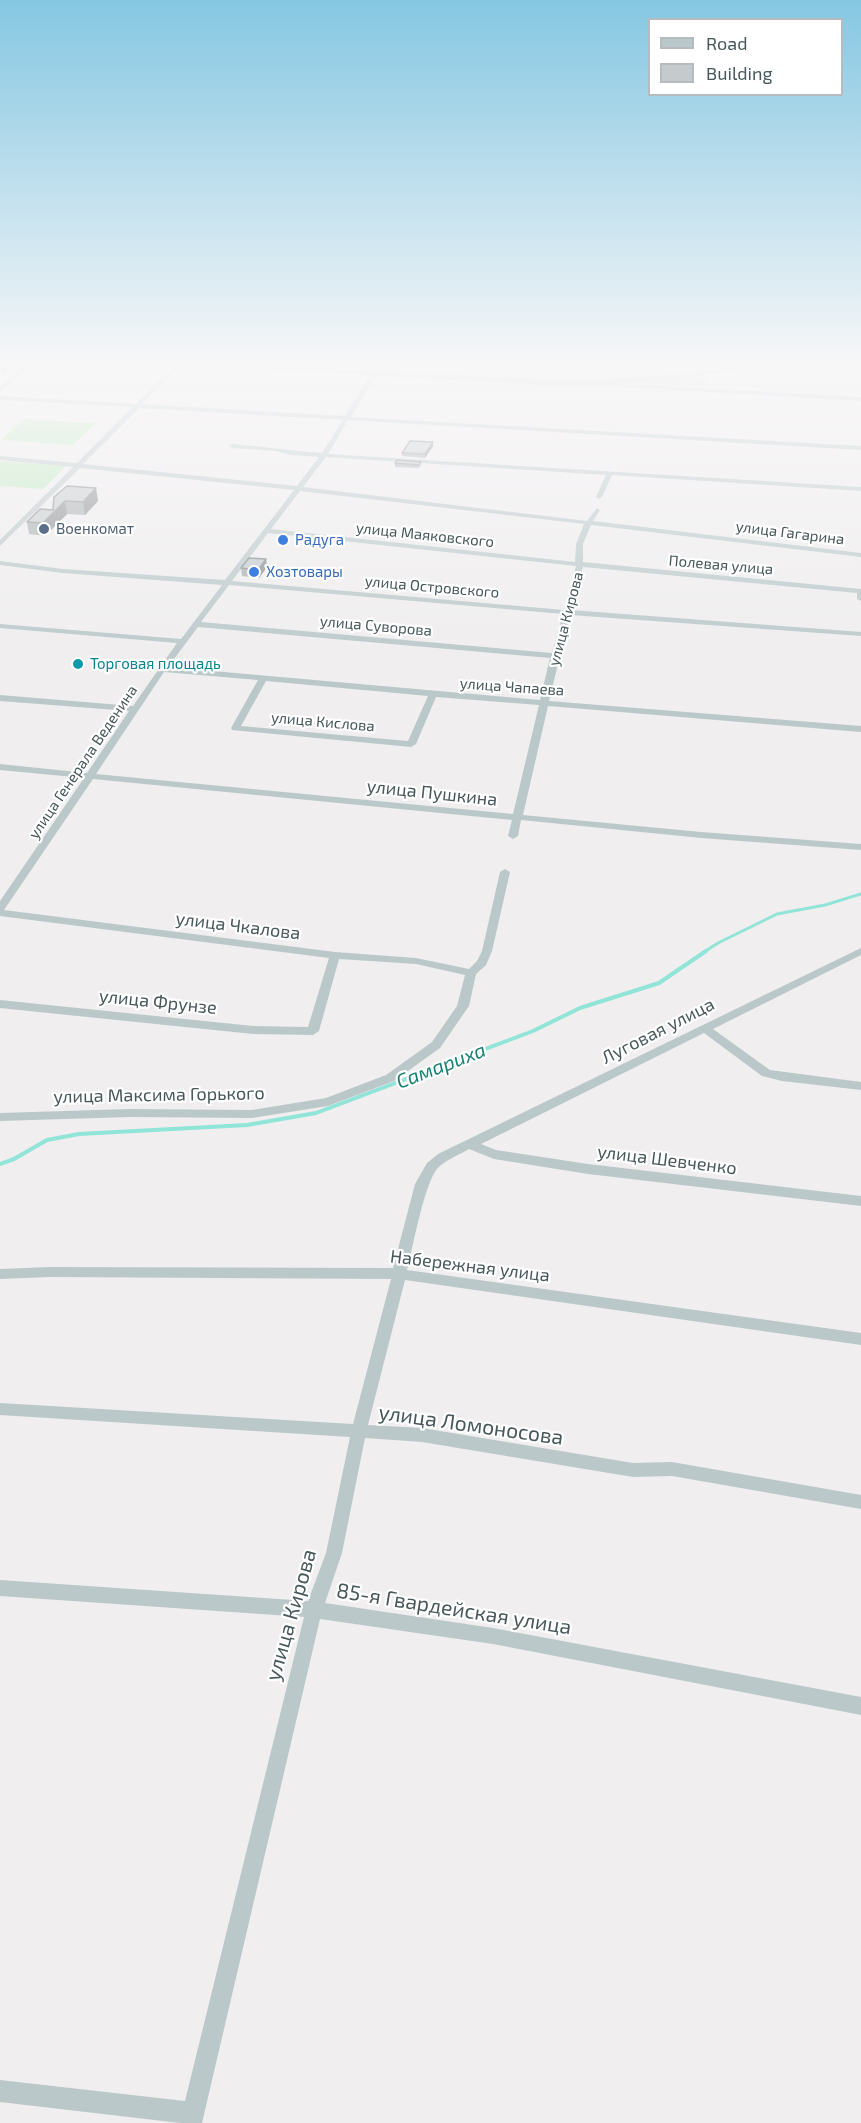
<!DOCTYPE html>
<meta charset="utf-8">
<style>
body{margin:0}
#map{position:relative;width:861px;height:2123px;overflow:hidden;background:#f0eeef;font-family:"Exo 2",sans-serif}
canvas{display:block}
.legend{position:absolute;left:648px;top:18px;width:195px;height:78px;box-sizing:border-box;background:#fff;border:2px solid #b6bcbd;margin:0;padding:8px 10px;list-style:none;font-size:18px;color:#48585a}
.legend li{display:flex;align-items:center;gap:12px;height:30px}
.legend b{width:30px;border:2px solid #b6bcbd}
</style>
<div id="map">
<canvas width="861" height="2123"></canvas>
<ul class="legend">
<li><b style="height:8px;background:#b8c8cb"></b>Road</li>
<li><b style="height:16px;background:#c5cbcd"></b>Building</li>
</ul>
</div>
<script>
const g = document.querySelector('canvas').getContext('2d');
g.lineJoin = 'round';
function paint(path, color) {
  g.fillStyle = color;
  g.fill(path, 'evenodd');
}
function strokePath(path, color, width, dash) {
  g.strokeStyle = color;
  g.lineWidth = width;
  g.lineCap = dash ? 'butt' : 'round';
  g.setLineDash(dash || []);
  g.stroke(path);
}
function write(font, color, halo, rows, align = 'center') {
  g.font = font + ' "Exo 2",sans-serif';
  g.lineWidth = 4.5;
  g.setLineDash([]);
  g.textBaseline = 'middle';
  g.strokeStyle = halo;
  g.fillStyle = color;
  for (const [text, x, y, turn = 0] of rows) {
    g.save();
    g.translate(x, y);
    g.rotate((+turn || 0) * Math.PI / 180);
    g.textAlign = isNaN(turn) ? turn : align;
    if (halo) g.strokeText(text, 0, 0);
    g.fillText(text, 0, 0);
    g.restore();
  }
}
paint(new Path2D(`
 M 698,377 L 708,380 L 707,387 L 627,383 Z
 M 25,419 L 96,423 L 73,445 L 1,440 Z
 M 0,461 L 66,466 L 43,489 L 0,486 Z`), '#c0ebc1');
strokePath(new Path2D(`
 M 704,952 L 718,943 L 777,914 L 825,905 L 861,894`), '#90e4d8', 3);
strokePath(new Path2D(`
 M 0,1164 L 14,1159 L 47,1140 L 79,1134 L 247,1125 L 316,1113 L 533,1031 L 580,1008 L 659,983 L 706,951`), '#90e4d8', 4);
paint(new Path2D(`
 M 22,367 L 29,367 L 0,392 L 0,387 Z
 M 173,367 L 179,367 L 142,404 L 345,416 L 375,367 L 381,367 L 351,417 L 861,446 L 861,450 L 348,420 L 328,454 L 861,487 L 861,491 L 612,475 L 602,497 L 599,499 L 596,497 L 606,475 L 326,457 L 303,487 L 587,521 L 597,508 L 600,510 L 593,521 L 861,553 L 861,557 L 591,525 L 583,544 L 583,562 L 861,589 L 861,601 L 857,599 L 857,593 L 583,567 L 571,610 L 861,632 L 861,636 L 570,615 L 549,701 L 861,726 L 861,732 L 548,706 L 523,815 L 701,832 L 861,844 L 861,850 L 701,838 L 521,820 L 518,836 L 513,839 L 508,836 L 512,820 L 93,779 L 4,910 L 335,952 L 416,958 L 469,969 L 477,961 L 482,951 L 500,872 L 505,869 L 510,872 L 492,951 L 486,965 L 476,974 L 469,1006 L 440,1048 L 394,1081 L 328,1106 L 252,1118 L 130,1117 L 0,1121 L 0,1113 L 130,1109 L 252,1110 L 326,1098 L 386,1075 L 432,1042 L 457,1006 L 465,975 L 416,964 L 339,959 L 319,1031 L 313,1035 L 253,1034 L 0,1008 L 0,1000 L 253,1026 L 308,1027 L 329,958 L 0,916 L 0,901 L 84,778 L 0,770 L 0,764 L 87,773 L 129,711 L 0,701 L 0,695 L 133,706 L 177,643 L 0,628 L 0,624 L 181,639 L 222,585 L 63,573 L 0,565 L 0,561 L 63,569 L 225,580 L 294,490 L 80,468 L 0,546 L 0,540 L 73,467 L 0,460 L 0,456 L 77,463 L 132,407 L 0,400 L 0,396 L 136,404 ZM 139,408 L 343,420 L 322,453 C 292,451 262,446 232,444 L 229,446 L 232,448 L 276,451 L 290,455 L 319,457 L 297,486 L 83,464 ZM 300,491 L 584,524 L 576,544 L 575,562 L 271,529 ZM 268,533 L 576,566 L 564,610 L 232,581 ZM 229,585 L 563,614 L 552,653 L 201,622 ZM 198,627 L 550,658 L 540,700 L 168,667 ZM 164,672 L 258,680 L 231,728 L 232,730 L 411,747 L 416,744 L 436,697 L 539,705 L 513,814 L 96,774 ZM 266,681 L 428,696 L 408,741 L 241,726 Z
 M 590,382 L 861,397 L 861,401 L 588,385 Z
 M 861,948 L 861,955 L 713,1029 L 770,1070 L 861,1082 L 861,1090 L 782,1081 L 762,1076 L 704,1033 L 481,1144 L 496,1150 L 588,1164 L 861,1196 L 861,1206 L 588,1174 L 494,1159 L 469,1149 C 459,1155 445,1160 437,1169 C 424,1185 413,1247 407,1270 L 861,1333 L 861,1345 L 405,1280 L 368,1425 L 422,1428 L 633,1463 L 672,1462 L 861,1495 L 861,1509 L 672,1476 L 633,1477 L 422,1442 L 365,1438 L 342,1553 L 325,1603 L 493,1628 L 861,1697 L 861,1715 L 493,1644 L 320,1619 L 202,2123 L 180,2123 L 0,2102 L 0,2080 L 185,2101 L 304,1617 L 0,1596 L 0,1580 L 308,1601 L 326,1553 L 350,1437 L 0,1415 L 0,1403 L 353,1424 L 391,1279 L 50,1277 L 0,1279 L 0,1269 L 50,1267 L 393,1268 L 415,1184 L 427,1163 L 438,1154 Z`), '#bbc8ca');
paint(new Path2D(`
 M 251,367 L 307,367 L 578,381 L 679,374 L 731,367 L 755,367 L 679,380 L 578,387 L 255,369 Z`), '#b8c8cb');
paint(new Path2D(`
 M 0,367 L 10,367 L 3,374 L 0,373 Z
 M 433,446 L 425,458 L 402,456 L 402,453 Z
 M 397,460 L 421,465 L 419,468 L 395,467 L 395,463 Z
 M 54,497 L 98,501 L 85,515 L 67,514 L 45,536 L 29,534 L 27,522 L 53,510 Z
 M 266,559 L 267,567 L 259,578 L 242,576 L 241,568 Z`), '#a9afb0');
paint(new Path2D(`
 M 2,367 L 10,367 L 3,374 Z
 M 433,442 L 433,446 L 425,458 L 425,454 Z
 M 96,488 L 98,501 L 85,515 L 83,502 Z
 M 65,501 L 67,514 L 45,536 L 43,523 Z
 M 266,559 L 267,567 L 259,578 L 258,570 Z`), '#8a8e90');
const building = new Path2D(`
 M 410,441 L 433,442 L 425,454 L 402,453 Z
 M 397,460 L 421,462 L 419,465 L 395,463 Z
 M 67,486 L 96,488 L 83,502 L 65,501 L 43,523 L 27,522 L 40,509 L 53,510 L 54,497 Z
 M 249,558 L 266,559 L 258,570 L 241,568 Z`);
paint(building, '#c5cbcd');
strokePath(building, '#8a8e90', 1.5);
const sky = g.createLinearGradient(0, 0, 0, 664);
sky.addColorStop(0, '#85c7e2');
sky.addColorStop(0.55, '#f8f7f8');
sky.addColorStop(1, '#f8f7f800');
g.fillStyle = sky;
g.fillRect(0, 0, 861, 664);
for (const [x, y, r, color] of [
 [44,529,6,"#5c6f8a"],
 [283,540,6,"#3f7fe0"],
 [254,572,6,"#3f7fe0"],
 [78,664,6,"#0f9aa8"]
]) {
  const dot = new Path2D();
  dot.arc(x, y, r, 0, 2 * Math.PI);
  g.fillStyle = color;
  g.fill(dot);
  strokePath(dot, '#fff', 2);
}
write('15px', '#4e5e75', '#fff', [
 ["Военкомат",56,529]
], 'left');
write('15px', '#48585a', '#fff', [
 ["улица Гагарина",790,533,7],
 ["улица Маяковского",425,535,6],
 ["Полевая улица",721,565,5],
 ["улица Островского",432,587,5],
 ["улица Кирова",566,619,-75],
 ["улица Суворова",376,626,5],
 ["улица Чапаева",512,687,4],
 ["улица Кислова",323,722,5],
 ["улица Генерала Веденина",83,762,-56]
]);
write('15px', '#366cbe', '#fff', [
 ["Радуга",295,540],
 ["Хозтовары",266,572]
], 'left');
write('15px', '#0d838f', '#fff', [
 ["Торговая площадь",90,664]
], 'left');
write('18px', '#48585a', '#fff', [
 ["улица Пушкина",432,793,6],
 ["улица Чкалова",238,926,7],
 ["улица Фрунзе",158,1002,6],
 ["Луговая улица",658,1031,-27],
 ["улица Максима Горького",159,1095,-1],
 ["улица Шевченко",667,1160,7],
 ["Набережная улица",470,1266,7]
]);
write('italic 20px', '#178172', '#fff', [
 ["Самариха",441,1066,-21]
]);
write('21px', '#48585a', '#fff', [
 ["улица Ломоносова",471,1425,8],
 ["85-я Гвардейская улица",454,1609,9],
 ["улица Кирова",291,1615,-74]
]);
</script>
